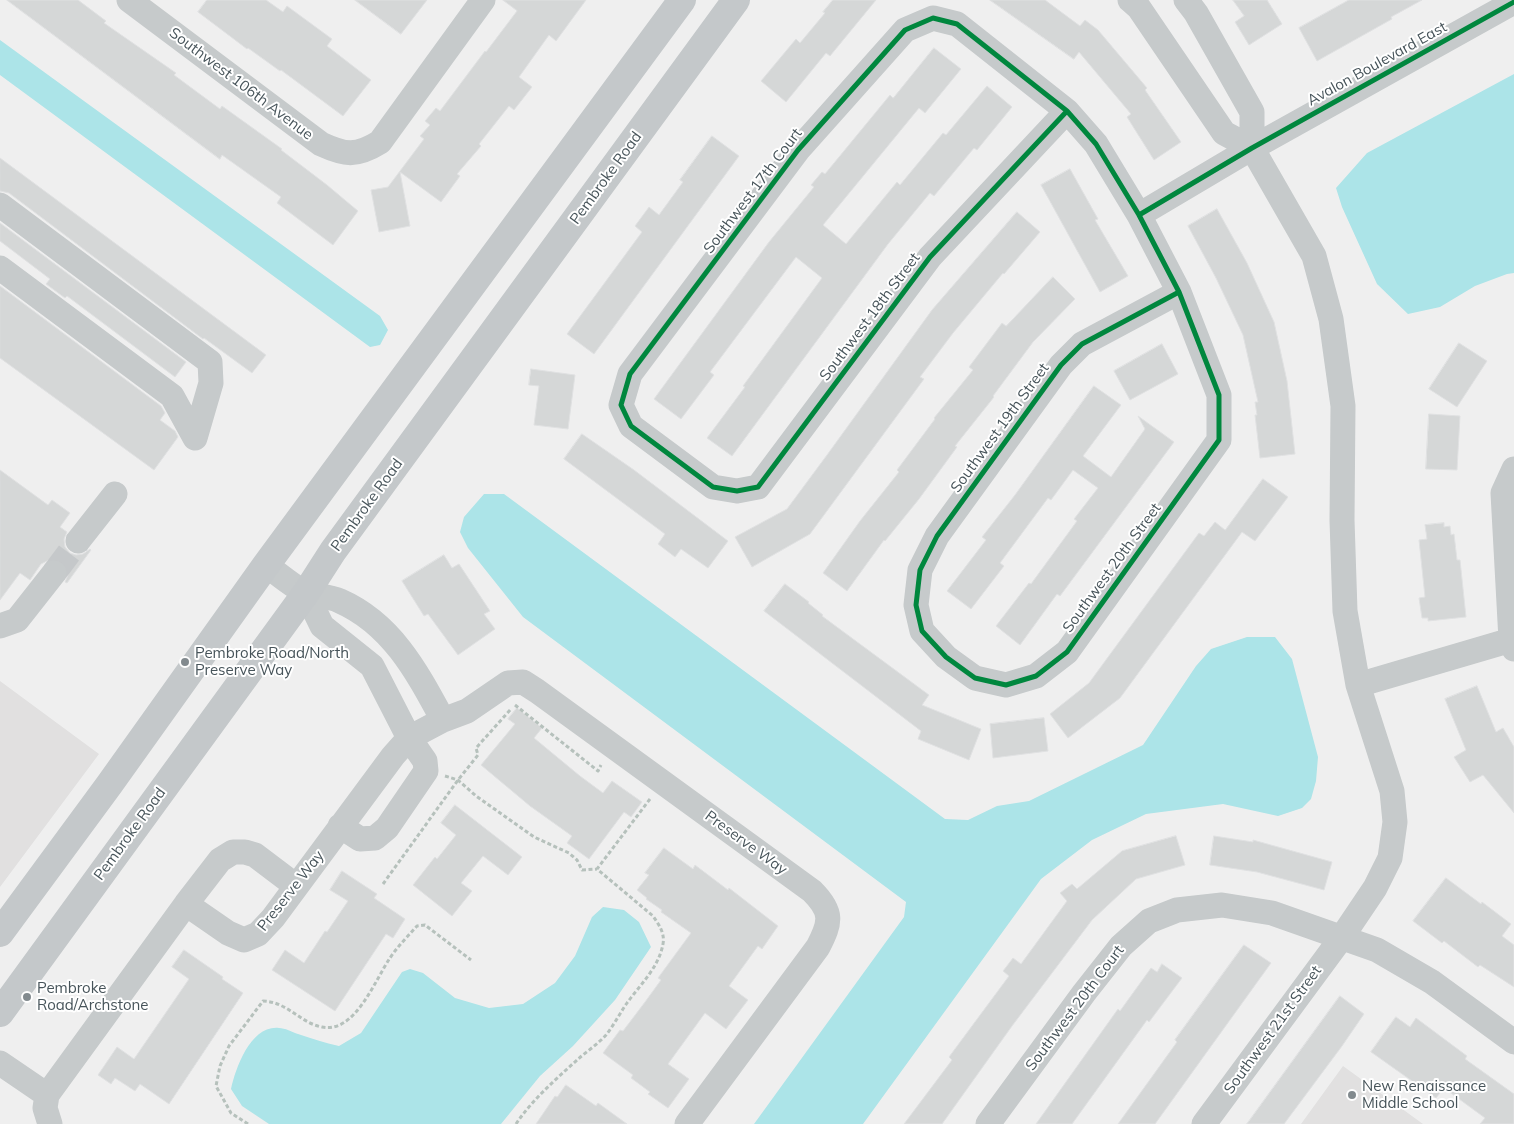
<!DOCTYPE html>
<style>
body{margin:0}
canvas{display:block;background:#efefef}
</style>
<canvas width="1514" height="1124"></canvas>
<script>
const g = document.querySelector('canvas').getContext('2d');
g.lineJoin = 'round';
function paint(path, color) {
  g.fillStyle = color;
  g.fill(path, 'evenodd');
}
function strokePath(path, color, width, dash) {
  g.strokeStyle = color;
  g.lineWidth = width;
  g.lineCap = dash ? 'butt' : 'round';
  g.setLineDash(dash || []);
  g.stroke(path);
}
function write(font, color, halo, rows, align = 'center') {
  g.font = font + ' Mulish,sans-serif';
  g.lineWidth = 4;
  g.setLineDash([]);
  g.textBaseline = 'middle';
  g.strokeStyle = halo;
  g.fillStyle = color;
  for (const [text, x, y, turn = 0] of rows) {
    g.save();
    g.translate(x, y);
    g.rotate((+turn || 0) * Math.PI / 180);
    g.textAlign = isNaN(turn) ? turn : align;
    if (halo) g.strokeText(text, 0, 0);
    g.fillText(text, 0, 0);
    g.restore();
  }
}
paint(new Path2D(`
 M 0,681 L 99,754 L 0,887 Z
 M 1343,1066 L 1423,1124 L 1301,1124 Z`), '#e1e0e0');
paint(new Path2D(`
 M 0,40 L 380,316 L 388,330 L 380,345 L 370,347 L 0,75 Z
 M 1514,74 L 1514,273 L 1507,274 L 1475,286 L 1440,307 L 1408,314 L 1377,284 L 1342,207 L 1336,188 L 1367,153 Z
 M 484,494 L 504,494 L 945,819 L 968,820 L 997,806 L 1029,801 L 1143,745 L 1196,666 L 1211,649 L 1247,637 L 1275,637 L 1292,659 L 1318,757 L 1316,781 L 1311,799 L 1302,808 L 1278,816 L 1223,804 L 1146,814 L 1092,840 L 1041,879 L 863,1124 L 754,1124 L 904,917 L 906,902 L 523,617 L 468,548 L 460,532 L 464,517 Z
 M 603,907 L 624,910 L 639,922 L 651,947 L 615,1000 L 573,1046 L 540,1076 L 501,1124 L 269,1124 L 242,1106 L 231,1089 C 236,1067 251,1025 279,1028 C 285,1028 292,1032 298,1034 C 311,1038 325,1043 339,1046 L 361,1033 L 402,972 L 410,969 L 423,973 L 455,998 L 489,1008 L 523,1004 L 555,983 L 575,956 L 592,917 Z`), '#ace4e8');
const building = new Path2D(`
 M 7,0 L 78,0 L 106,21 L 104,23 L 176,73 L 174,75 L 220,109 L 222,106 L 282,149 L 281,150 L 327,185 L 358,211 L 333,245 L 277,203 L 281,197 L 222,155 L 220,159 Z
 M 207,0 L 266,0 L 283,12 L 287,6 L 332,39 L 327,46 L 371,80 L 343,116 L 281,70 L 280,71 L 248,48 L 247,49 L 198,12 Z
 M 355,0 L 427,0 L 401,34 Z
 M 503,0 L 586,0 L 556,41 L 549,35 L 519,77 L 532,87 L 514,110 L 509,106 L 479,144 L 481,146 L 457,174 L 460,176 L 441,202 L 400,172 L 410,226 L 379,232 L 371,190 L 388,187 L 424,139 L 420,136 L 430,125 L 425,121 L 436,108 L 440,111 L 485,51 L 486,52 L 517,11 Z
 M 833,0 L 876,0 L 830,56 L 826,53 L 786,102 L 761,81 L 796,39 L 800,43 L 825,13 L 823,12 Z
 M 990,0 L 1045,0 L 1080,26 L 1085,20 L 1098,30 L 1147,88 L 1145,90 L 1181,142 L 1154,160 L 1127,117 L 1131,114 L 1079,52 L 1074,59 Z
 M 1233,0 L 1267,0 L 1282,24 L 1249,45 L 1235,22 L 1244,16 Z
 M 1349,0 L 1422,0 L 1391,17 L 1392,19 L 1317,61 L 1299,28 Z
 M 934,48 L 961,69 L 925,113 L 919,108 L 823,225 L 846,244 L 897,182 L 900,185 L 943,133 L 946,135 L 987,86 L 1012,107 L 977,150 L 974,148 L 934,196 L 930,193 L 888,244 L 732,456 L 707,438 L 745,387 L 743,386 L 822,278 L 796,257 L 710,372 L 714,375 L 681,419 L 654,399 L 769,242 L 814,187 L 811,185 L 822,172 L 825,174 L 890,95 L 893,98 Z
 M 712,136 L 739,156 L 594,354 L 567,334 L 642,232 L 635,226 L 649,207 L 659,215 L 683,182 L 680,180 Z
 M 0,158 L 266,355 L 252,373 L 204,338 L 203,339 L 9,193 L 0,191 Z
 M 1070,169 L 1098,219 L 1095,220 L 1128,276 L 1100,292 L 1041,185 Z
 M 1217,209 L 1247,263 L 1274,322 L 1287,381 L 1295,454 L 1260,458 L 1255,415 L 1257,415 L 1255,402 L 1258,402 L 1243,335 L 1216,278 L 1188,226 Z
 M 1017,212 L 1040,232 L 1004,274 L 1003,273 L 953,333 L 920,377 L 924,379 L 810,534 L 752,567 L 735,537 L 787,509 L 827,455 L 932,310 Z
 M 0,223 L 186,362 L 175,377 L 67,296 L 65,298 L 46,284 L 50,279 L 0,241 Z
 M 1053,277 L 1075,299 L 1033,342 L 993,396 L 994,397 L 955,446 L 957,447 L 919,499 L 885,541 L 884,540 L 847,591 L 823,573 L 860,521 L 899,472 L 897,470 L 935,419 L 934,418 L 973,370 L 969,367 L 1002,323 L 1006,326 Z
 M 0,286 L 161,406 L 165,413 L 160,420 L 175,431 L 178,437 L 154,470 L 0,358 Z
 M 1459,343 L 1487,361 L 1457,407 L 1429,389 Z
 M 1162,344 L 1178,374 L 1130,400 L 1114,371 Z
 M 531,369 L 575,375 L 568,429 L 534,425 L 539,386 L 529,385 Z
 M 1094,386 L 1121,405 L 1083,456 L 1111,477 L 1145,429 L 1138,416 L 1174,442 L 1060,596 L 1057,594 L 1020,645 L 996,626 L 1029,583 L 1031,584 L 1077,521 L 1074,519 L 1098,488 L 1073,470 L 1051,500 L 1048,498 L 1000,563 L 1004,566 L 971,609 L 947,591 L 986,540 L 982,537 L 1015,495 Z
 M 1429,414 L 1460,416 L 1457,470 L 1426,469 Z
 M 582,434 L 634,470 L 728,541 L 708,568 L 681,549 L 675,557 L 658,544 L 665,534 L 564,459 Z
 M 0,470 L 48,505 L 52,500 L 70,513 L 60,527 L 67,532 L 64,539 L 65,547 L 70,553 L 76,555 L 83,554 L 90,549 L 91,550 L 67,583 L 65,582 L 68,575 L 67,567 L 62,561 L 57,559 L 49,560 L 41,564 L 30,580 L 20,573 L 0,600 Z
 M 1263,479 L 1288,497 L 1255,541 L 1242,532 L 1120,698 L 1068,738 L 1050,714 L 1089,683 L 1199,533 L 1204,536 L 1215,522 L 1225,530 Z
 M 1444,523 L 1444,527 L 1450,526 L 1451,535 L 1454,534 L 1457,560 L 1460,560 L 1466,617 L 1428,621 L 1428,618 L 1422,618 L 1419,598 L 1425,597 L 1419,540 L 1427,539 L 1425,525 Z
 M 444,555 L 452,568 L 459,564 L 490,611 L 484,614 L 495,629 L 458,655 L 428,614 L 424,616 L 402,581 Z
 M 785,584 L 809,602 L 808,603 L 823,615 L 822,616 L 929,695 L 922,705 L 981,729 L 969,760 L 918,739 L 921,731 L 764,611 Z
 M 1477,686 L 1496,732 L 1503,728 L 1514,747 L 1514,813 L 1483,775 L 1470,782 L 1454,757 L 1466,750 L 1445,699 Z
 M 517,708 L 542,728 L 534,738 L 580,776 L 603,793 L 612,781 L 642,802 L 631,817 L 624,812 L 589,859 L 567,843 L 572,836 L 530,806 L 481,765 L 515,724 L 508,719 Z
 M 1044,718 L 1048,751 L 993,758 L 990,724 Z
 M 455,805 L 522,857 L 508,875 L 483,856 L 461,883 L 472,891 L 452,916 L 413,885 L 435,857 L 437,859 L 456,835 L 441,823 Z
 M 1176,836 L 1185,865 L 1136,879 L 1092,920 L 1012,1026 L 942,1124 L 904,1124 L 952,1060 L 949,1057 L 1009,976 L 1003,971 L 1013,958 L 1021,964 L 1067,901 L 1060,893 L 1072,884 L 1077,889 L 1122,851 Z
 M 1214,836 L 1253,842 L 1253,840 L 1332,862 L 1324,890 L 1257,872 L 1210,865 Z
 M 664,848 L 693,869 L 695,865 L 728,890 L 729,888 L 778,926 L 762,949 L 758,946 L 729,986 L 748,1000 L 726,1029 L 705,1013 L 668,1064 L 689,1079 L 668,1108 L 648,1094 L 650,1092 L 631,1078 L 633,1075 L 603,1053 L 620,1030 L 623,1031 L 645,1002 L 661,980 L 658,978 L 691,933 L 661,912 L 662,910 L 646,899 L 647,898 L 637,890 L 649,875 L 645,873 Z
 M 342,871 L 377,894 L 374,898 L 405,919 L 393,938 L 386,934 L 335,1011 L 272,970 L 285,950 L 304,963 L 325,931 L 327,932 L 348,901 L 330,890 Z
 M 1446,878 L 1481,904 L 1482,902 L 1511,924 L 1502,936 L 1514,945 L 1514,987 L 1480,965 L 1478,967 L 1444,941 L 1442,943 L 1413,921 Z
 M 1244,945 L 1271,963 L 1155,1124 L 1118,1124 L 1177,1042 L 1175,1040 Z
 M 184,950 L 223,977 L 222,979 L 243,993 L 169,1104 L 140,1084 L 135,1091 L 115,1078 L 111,1084 L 98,1075 L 117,1047 L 134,1059 L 189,979 L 172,967 Z
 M 1162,964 L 1182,978 L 1149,1022 L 1147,1020 L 1072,1124 L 1036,1124 L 1118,1009 L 1120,1011 L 1151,968 L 1157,972 Z
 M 1340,996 L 1364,1014 L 1342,1046 L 1284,1124 L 1247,1124 Z
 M 1396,1017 L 1410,1027 L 1416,1018 L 1467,1056 L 1465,1059 L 1514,1094 L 1514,1124 L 1480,1124 L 1485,1118 L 1444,1088 L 1436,1098 L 1371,1052 Z
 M 566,1085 L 596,1106 L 598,1103 L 627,1124 L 536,1124 L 555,1096 L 557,1097 Z`);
paint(building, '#d5d7d7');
strokePath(building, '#e0e1e2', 1);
strokePath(new Path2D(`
 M 54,573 L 78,541`), '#c5c8ca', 25, [25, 12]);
strokePath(new Path2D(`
 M 515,705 L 598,771 L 601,765
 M 445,776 L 458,780 L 476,796 L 534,837 L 569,853 L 577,860 L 582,870 L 597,869
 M 383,884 L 458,780 L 478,755 L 476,748 L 511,709
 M 248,1124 L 231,1113 L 216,1086 L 220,1066 L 229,1046 L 263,1001 C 288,1002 300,1023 322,1027 C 355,1034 375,980 390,958 C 398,946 408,936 417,926 L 425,925 L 471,960
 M 516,1124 C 532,1100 555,1080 577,1060 C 586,1052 598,1044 606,1035 C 614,1025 620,1013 627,1003 C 640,985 659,967 663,944 C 665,933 659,925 653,916 L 597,869 L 650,799`), '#b6c1bc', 3, [4, 2.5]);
strokePath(new Path2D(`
 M 129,0 L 321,144 C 345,155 356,157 380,142 L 483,0
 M 1130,0 L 1139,8 L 1224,133 L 1252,148
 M 1186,0 L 1196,13 L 1252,112 L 1252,148 L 1314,256 L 1331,319 L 1343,406 L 1342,520 L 1345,611 L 1358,685 L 1392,791 L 1395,822 L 1390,858 L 1375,888 L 1342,937 L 1204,1124
 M 1067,111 L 930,257 L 758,487 L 737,491 L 713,487 L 631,426 L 621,405 L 630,374 L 798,150 L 905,30 L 933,18 L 957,24 L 1067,111 L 1096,144 L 1139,215
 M 0,205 L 210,362 L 211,383 L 195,438
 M 0,268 L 172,396 L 195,438
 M 1179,292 L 1082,344 L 1061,365 L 937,536 L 920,570 L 916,605 L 922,631 L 946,657 L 975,678 L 1006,685 L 1036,676 L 1067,652 L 1219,440 L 1219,395 L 1179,292 L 1139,215 L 1252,148 L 1514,2
 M 1514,469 L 1503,493 L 1511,640 L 1514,649
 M 78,541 L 115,494
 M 266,565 C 276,572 297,590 307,593 C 318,596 329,596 340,601 C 392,624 417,672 443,720
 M 306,593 L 322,626 L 372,666 L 409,738 L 425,761 L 426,771 L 387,828 L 375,838 L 360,839 L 340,826
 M 0,626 L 17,620 L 54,573
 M 1358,685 L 1511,640
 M 186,904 L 220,860 L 233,852 L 245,852 L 255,855 L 296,886
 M 0,1063 L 47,1095
 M 50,1124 L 45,1108 L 47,1095 L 186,904 L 228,933 L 244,940 L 258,934 L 273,918 L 393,756 L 409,738 L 443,720 L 467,711 L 508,683 L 523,682 L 537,691 L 812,891 C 833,912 831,922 818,947 L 687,1124
 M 988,1124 L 1084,993 L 1121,946 L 1149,921 L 1177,910 L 1222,905 L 1272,913 L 1377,950 L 1432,982 L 1514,1042`), '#c6cacb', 25);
strokePath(new Path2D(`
 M 0,933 L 109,785 L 266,565 L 682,0
 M 0,1013 L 306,593 L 333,551 L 736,0`), '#c4c8ca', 28);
strokePath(new Path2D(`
 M 1067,111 L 930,257 L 758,487 L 737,491 L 713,487 L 631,426 L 621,405 L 630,374 L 798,150 L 905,30 L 933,18 L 957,24 L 1067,111 L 1096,144 L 1139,215
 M 1179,292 L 1082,344 L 1061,365 L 937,536 L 920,570 L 916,605 L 922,631 L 946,657 L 975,678 L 1006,685 L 1036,676 L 1067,652 L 1219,440 L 1219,395 L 1179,292 L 1139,215 L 1252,148 L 1514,2`), '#00873e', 5);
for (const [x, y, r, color] of [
 [185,662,5,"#828a8e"],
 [27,997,5,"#828a8e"],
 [1352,1095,5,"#828a8e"]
]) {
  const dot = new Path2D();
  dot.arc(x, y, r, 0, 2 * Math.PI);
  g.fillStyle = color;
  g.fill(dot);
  strokePath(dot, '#fff', 2);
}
write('15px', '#47545a', '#fff', [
 ["Avalon Boulevard East",1377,64,-29],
 ["Southwest 106th Avenue",241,84,37],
 ["Pembroke Road",606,178,-54],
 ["Southwest 17th Court",753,191,-53],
 ["Southwest 18th Street",870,317,-53],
 ["Southwest 19th Street",1000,428,-54],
 ["Pembroke Road",367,505,-54],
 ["Southwest 20th Street",1112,568,-54],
 ["Pembroke Road",130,834,-54],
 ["Preserve Way",746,843,36],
 ["Preserve Way",291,891,-52],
 ["Southwest 20th Court",1075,1008,-53],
 ["Southwest 21st Street",1273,1030,-54]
]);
write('15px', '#47545a', '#fff', [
 ["Pembroke Road/North",195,653],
 ["Preserve Way",195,670],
 ["Pembroke",37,988],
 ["Road/Archstone",37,1005],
 ["New Renaissance",1362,1086],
 ["Middle School",1362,1103]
], 'left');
</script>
